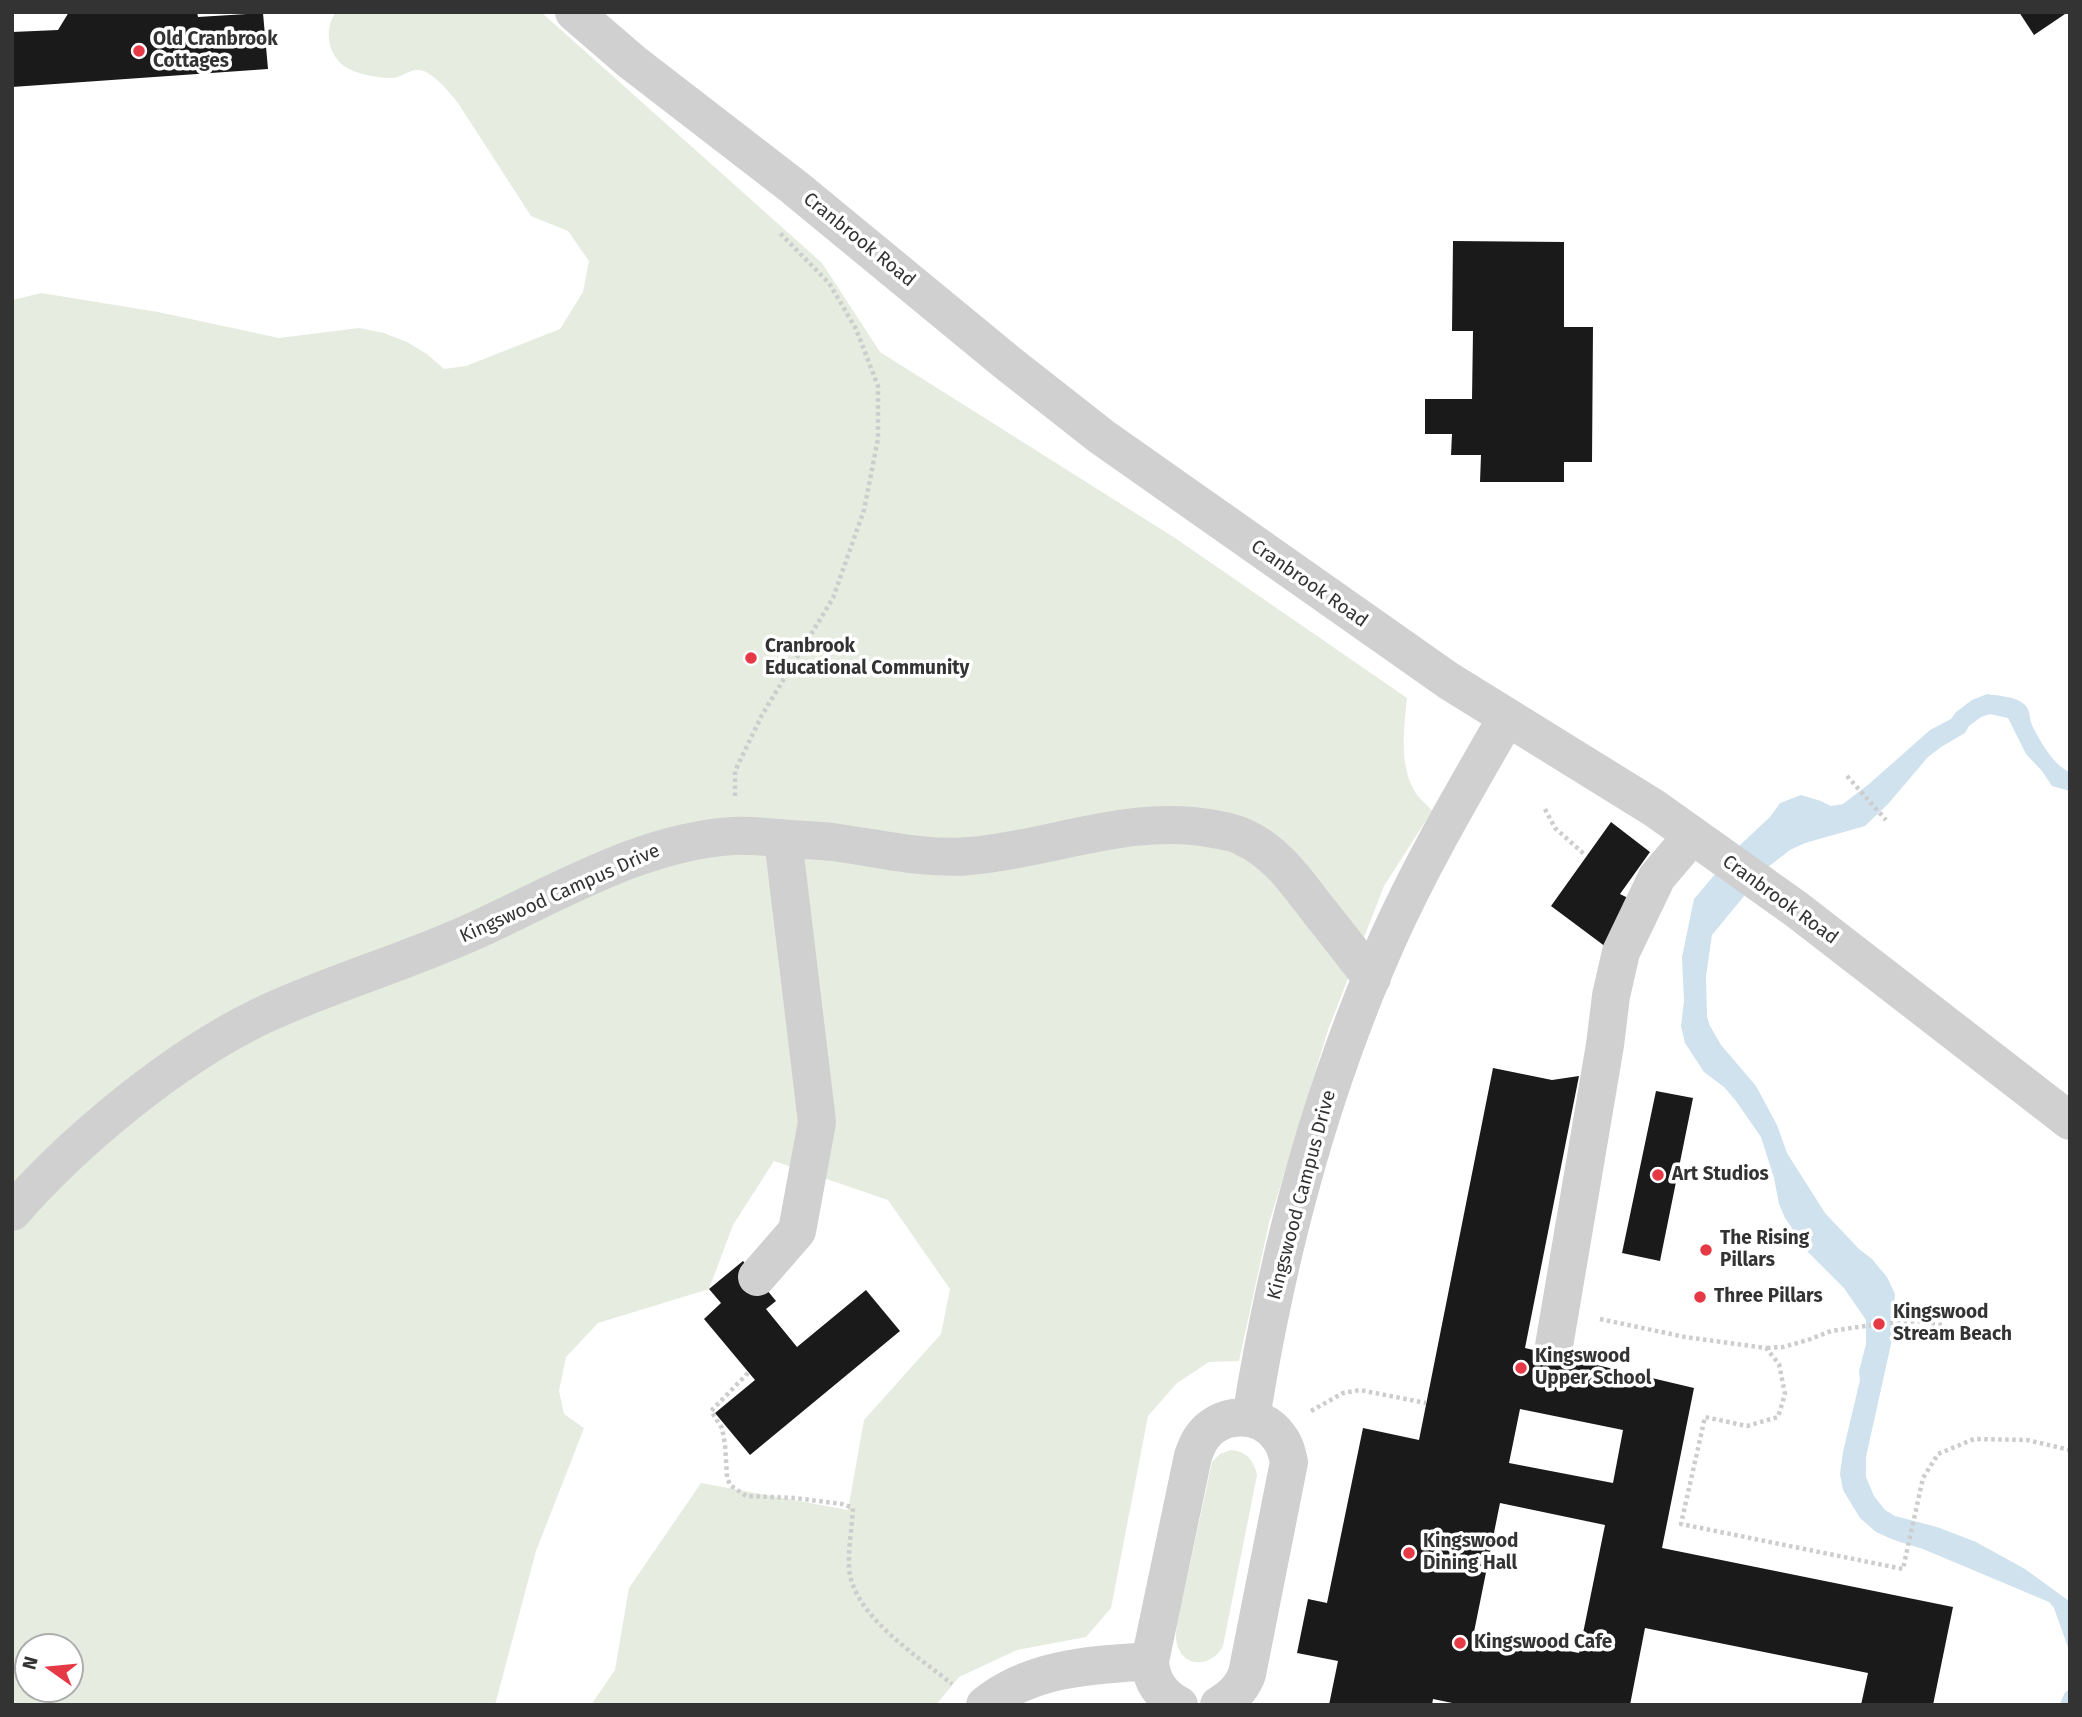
<!DOCTYPE html>
<style>
body{margin:0}
#map{position:relative;width:2082px;height:1717px;overflow:hidden;background:#fff;font-family:"Fira Sans",sans-serif}
canvas{display:block}
.frame{position:absolute;inset:0;border:14px solid #333;pointer-events:none}
.north{position:absolute;left:14px;top:1633px;width:70px;height:70px;box-sizing:border-box;background:#fff;border:2px solid #adadad;border-radius:50%;rotate:285deg;font-size:19px;font-weight:700;line-height:28px;text-align:center;color:#333}
.north::after{content:'';display:block;margin:auto;width:24px;height:32px;background:#e63946;clip-path:polygon(50% 0,100% 100%,50% 72%,0 100%)}
</style>
<div id="map">
<canvas width="2082" height="1717"></canvas>
<div class="frame"></div>
<div class="north">N</div>
</div>
<script>
const g = document.querySelector('canvas').getContext('2d');
g.lineJoin = 'round';
function paint(path, color) {
  g.fillStyle = color;
  g.fill(path, 'evenodd');
}
function strokePath(path, color, width, dash) {
  g.strokeStyle = color;
  g.lineWidth = width;
  g.lineCap = dash ? 'butt' : 'round';
  g.setLineDash(dash || []);
  g.stroke(path);
}
function write(font, color, halo, rows, align = 'center') {
  g.font = font + ' "Fira Sans",sans-serif';
  g.lineWidth = 7;
  g.setLineDash([]);
  g.textBaseline = 'middle';
  g.strokeStyle = halo;
  g.fillStyle = color;
  for (const [text, x, y, turn = 0] of rows) {
    g.save();
    g.translate(x, y);
    g.rotate((+turn || 0) * Math.PI / 180);
    g.textAlign = isNaN(turn) ? turn : align;
    if (halo) g.strokeText(text, 0, 0);
    g.fillText(text, 0, 0);
    g.restore();
  }
}
paint(new Path2D(`
 M 336,12 L 541,12 L 822,263 L 880,352 L 1175,538 L 1407,698 C 1404,728 1399,763 1414,790 C 1418,798 1427,804 1432,811 L 1384,886 L 1328,1030 L 1269,1223 L 1239,1361 L 1209,1362 L 1177,1383 L 1148,1416 L 1111,1608 L 1086,1637 L 1017,1650 L 959,1677 L 936,1705 L 594,1705 L 593,1702 L 615,1670 L 629,1588 L 701,1483 L 848,1510 L 864,1420 L 941,1334 L 950,1289 L 888,1200 L 774,1161 L 733,1225 L 709,1289 L 598,1323 L 566,1357 L 559,1391 L 564,1414 L 584,1428 L 536,1551 L 495,1705 L 12,1705 L 12,302 L 13,300 L 41,293 L 158,312 L 279,338 L 359,328 L 384,333 L 407,342 L 427,354 L 444,369 L 466,366 L 560,329 L 583,292 L 589,261 L 568,231 L 531,216 L 458,103 C 449,92 439,79 426,72 C 412,65 404,78 391,78 C 377,78 355,74 344,66 C 327,53 324,28 336,12 ZM 28,1647 L 70,1647 L 70,1689 L 28,1689 Z
 M 1231,1450 C 1246,1451 1254,1460 1257,1475 L 1223,1646 C 1214,1665 1186,1670 1178,1647 C 1175,1640 1176,1631 1177,1624 L 1212,1462 L 1220,1454 Z`), '#e6ecdf');
paint(new Path2D(`
 M 1987,694 C 1999,696 2016,696 2025,705 C 2031,711 2029,718 2032,725 C 2039,740 2055,767 2070,772 L 2070,791 L 2052,786 L 2042,771 L 2026,754 L 2008,718 L 1990,714 L 1981,717 L 1969,726 L 1965,733 L 1941,747 L 1928,757 L 1888,804 L 1865,826 L 1805,843 L 1790,850 L 1768,867 L 1712,935 L 1706,976 L 1707,1017 L 1710,1026 L 1721,1045 L 1756,1086 L 1777,1125 L 1787,1153 L 1825,1213 L 1859,1249 L 1872,1259 L 1887,1277 L 1895,1294 L 1891,1344 L 1866,1457 L 1866,1477 L 1874,1496 L 1885,1510 L 1895,1516 L 1937,1527 L 1976,1542 L 2025,1569 L 2069,1601 L 2070,1653 L 2054,1608 L 2049,1602 L 1923,1549 L 1894,1540 L 1876,1532 L 1860,1518 L 1843,1490 L 1840,1474 L 1843,1452 L 1860,1380 L 1859,1371 L 1866,1344 L 1866,1320 L 1844,1288 L 1808,1252 L 1785,1218 L 1779,1204 L 1774,1178 L 1761,1137 L 1736,1101 L 1724,1087 L 1704,1072 L 1685,1043 L 1681,1026 L 1684,1001 L 1682,957 L 1694,899 L 1739,846 L 1770,817 L 1780,803 L 1801,795 L 1821,801 L 1831,806 L 1843,804 L 1869,784 L 1930,730 L 1951,719 L 1956,712 L 1972,700 Z`), '#cfe2ee');
strokePath(new Path2D(`
 M 2066,1705 L 2070,1696`), '#cfe2ee', 12);
paint(new Path2D(`
 M 69,12 L 197,12 L 198,17 L 263,13 L 268,69 L 12,87 L 12,32 L 58,30 Z
 M 2019,12 L 2068,12 L 2034,35 Z
 M 1453,241 L 1564,242 L 1564,327 L 1593,327 L 1592,462 L 1564,462 L 1564,482 L 1480,482 L 1481,455 L 1451,455 L 1452,434 L 1425,434 L 1425,399 L 1472,399 L 1473,331 L 1452,331 Z
 M 1611,822 L 1650,852 L 1620,894 L 1630,899 L 1610,950 L 1551,906 Z
 M 1493,1068 L 1552,1080 L 1579,1076 L 1525,1348 L 1694,1388 L 1662,1548 L 1953,1607 L 1933,1705 L 1861,1705 L 1868,1673 L 1645,1628 L 1630,1705 L 1462,1705 L 1433,1699 L 1432,1705 L 1329,1705 L 1338,1661 L 1297,1653 L 1308,1599 L 1327,1603 L 1363,1428 L 1419,1440 ZM 1520,1409 L 1623,1430 L 1613,1483 L 1509,1463 ZM 1500,1503 L 1605,1525 L 1579,1653 L 1474,1632 Z
 M 1656,1091 L 1693,1098 L 1660,1261 L 1622,1253 Z
 M 743,1261 L 776,1301 L 766,1309 L 797,1347 L 866,1290 L 900,1331 L 750,1455 L 715,1413 L 755,1380 L 704,1319 L 721,1303 L 709,1289 Z`), '#1a1a1a');
strokePath(new Path2D(`
 M 1847,776 L 1886,820
 M 735,796 L 735,771 L 762,715 L 833,598 L 864,510 L 878,439 L 878,386 L 856,329 L 829,283 L 779,232
 M 1545,809 L 1555,828 L 1584,854
 M 1600,1319 L 1685,1337 L 1766,1348 L 1779,1364 L 1785,1394 L 1778,1417 L 1747,1426 L 1705,1417 L 1681,1524 L 1903,1569 L 1923,1478 L 1938,1454 L 1974,1439 L 2027,1440 L 2070,1450
 M 1767,1348 L 1783,1347 L 1808,1340 L 1831,1331 L 1879,1324 L 1917,1321 L 1942,1325 L 1961,1338
 M 748,1373 L 711,1411 L 722,1428 L 725,1444 L 727,1477 L 730,1485 L 746,1496 L 795,1498 L 842,1504 L 853,1508 C 852,1528 848,1549 849,1569 C 854,1617 918,1656 952,1684
 M 1311,1411 L 1343,1393 L 1360,1390 L 1426,1403`), '#cdcdcd', 4.5, [3.5, 3.5]);
strokePath(new Path2D(`
 M 574,12 L 632,62 L 794,187 L 1009,364 L 1102,437 L 1449,681 L 1654,808 L 1796,909 L 2070,1121
 M 12,1212 C 75,1140 173,1059 259,1017 C 328,984 404,963 474,931 C 556,894 640,842 733,836 C 748,835 764,837 779,838 C 797,840 815,840 832,842 C 879,848 923,860 970,856 C 1052,849 1131,813 1214,829 C 1224,831 1234,832 1243,837 C 1277,852 1297,883 1319,911 C 1337,933 1354,956 1372,978
 M 757,1277 L 797,1231 L 817,1122 L 783,839
 M 1554,1346 L 1605,1045 L 1611,996 L 1621,952 L 1657,877 L 1692,836
 M 1251,1418 C 1277,1255 1320,1092 1387,941 C 1422,863 1465,790 1507,717
 M 985,1705 C 1032,1667 1093,1665 1150,1661
 M 1179,1705 C 1161,1696 1151,1681 1150,1661 L 1193,1456 C 1195,1451 1197,1445 1200,1440 C 1217,1412 1260,1409 1279,1437 C 1285,1444 1287,1453 1289,1462 L 1247,1674 C 1242,1688 1233,1697 1219,1705`), '#d0d0d0', 38);
for (const [x, y, r, color] of [
 [139,51,7,"#e63946"],
 [751,658,7,"#e63946"],
 [1658,1175,7,"#e63946"],
 [1706,1250,7,"#e63946"],
 [1700,1297,7,"#e63946"],
 [1879,1324,7,"#e63946"],
 [1521,1368,7,"#e63946"],
 [1409,1553,7,"#e63946"],
 [1460,1643,7,"#e63946"]
]) {
  const dot = new Path2D();
  dot.arc(x, y, r, 0, 2 * Math.PI);
  g.fillStyle = color;
  g.fill(dot);
  strokePath(dot, '#fff', 2.5);
}
write('bold 19px', '#333', '#fff', [
 ["Old Cranbrook",153,40],
 ["Cottages",153,62],
 ["Cranbrook",765,647],
 ["Educational Community",765,669],
 ["Art Studios",1672,1175],
 ["The Rising",1720,1239],
 ["Pillars",1720,1261],
 ["Three Pillars",1714,1297],
 ["Kingswood",1893,1313],
 ["Stream Beach",1893,1335],
 ["Kingswood",1535,1357],
 ["Upper School",1535,1379],
 ["Kingswood",1423,1542],
 ["Dining Hall",1423,1564],
 ["Kingswood Cafe",1474,1643]
], 'left');
write('19px', '#333', '#fff', [
 ["Cranbrook Road",859,240,39],
 ["Cranbrook Road",1309,584,35],
 ["Kingswood Campus Drive",560,894,-24],
 ["Cranbrook Road",1780,900,36],
 ["Kingswood Campus Drive",1302,1195,-75]
]);
</script>
